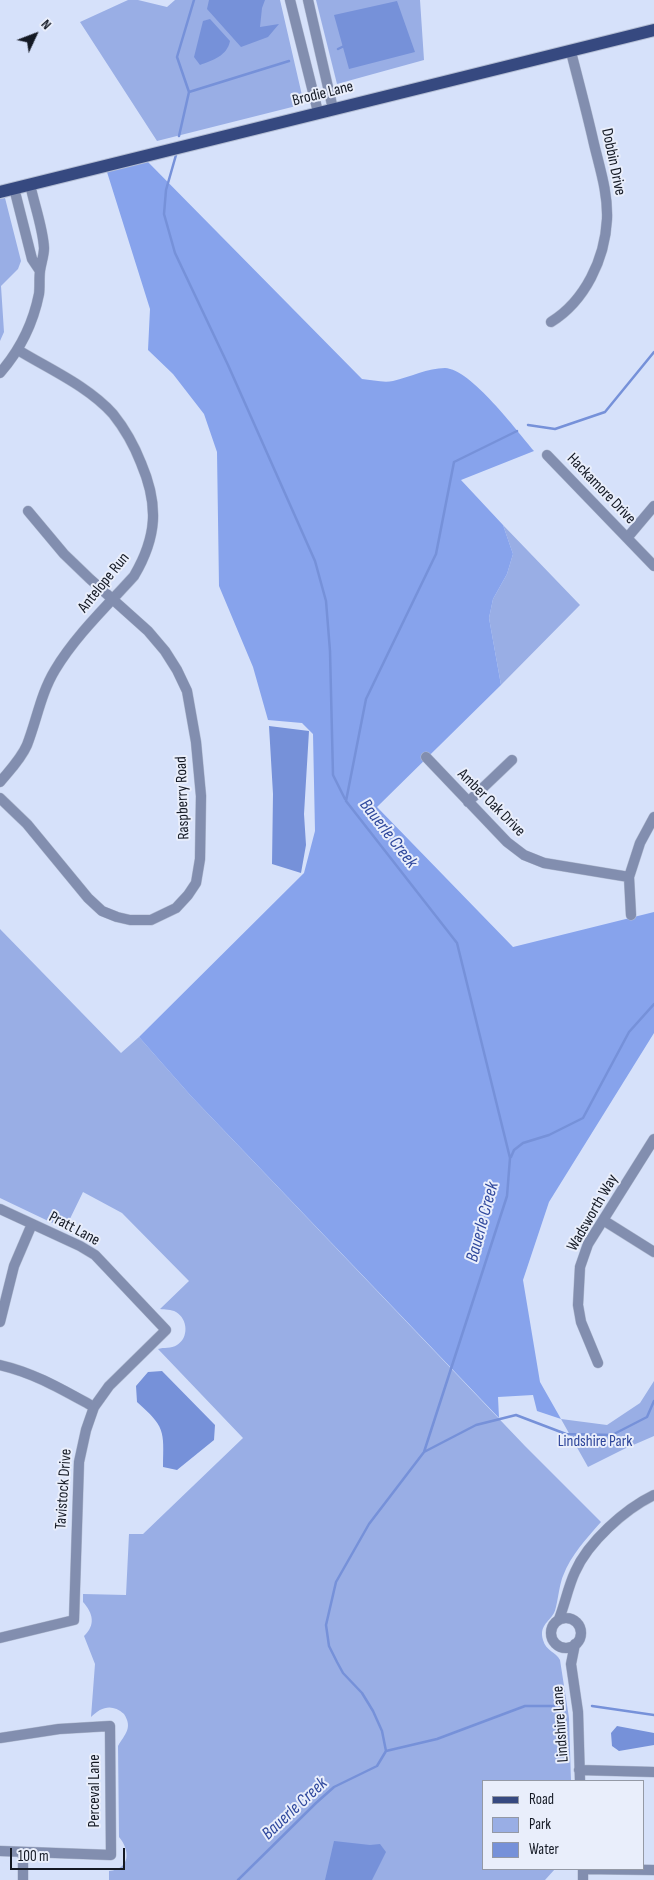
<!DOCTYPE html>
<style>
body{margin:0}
#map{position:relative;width:654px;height:1880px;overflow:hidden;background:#d6e1fa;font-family:"Sofia Sans Condensed",sans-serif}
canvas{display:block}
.legend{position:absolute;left:482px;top:1780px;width:162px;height:90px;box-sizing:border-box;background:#e9eefb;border:1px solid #9499a5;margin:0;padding:6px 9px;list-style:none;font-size:15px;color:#141924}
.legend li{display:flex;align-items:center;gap:10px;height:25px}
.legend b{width:25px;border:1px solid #9499a5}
.north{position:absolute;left:10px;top:10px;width:50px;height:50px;-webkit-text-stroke:4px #e9eefb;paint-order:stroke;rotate:47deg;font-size:14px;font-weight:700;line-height:20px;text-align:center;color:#141924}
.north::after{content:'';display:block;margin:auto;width:18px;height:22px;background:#141924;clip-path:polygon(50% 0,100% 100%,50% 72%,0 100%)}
.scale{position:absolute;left:10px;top:1848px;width:115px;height:22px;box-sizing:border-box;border:2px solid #141924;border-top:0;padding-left:6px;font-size:15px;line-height:18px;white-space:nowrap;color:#141924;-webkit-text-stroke:4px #e9eefb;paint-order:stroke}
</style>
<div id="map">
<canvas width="654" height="1880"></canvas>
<ul class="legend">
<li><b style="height:6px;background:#364980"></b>Road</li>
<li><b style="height:14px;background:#99aee5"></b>Park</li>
<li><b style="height:14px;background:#7691d9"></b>Water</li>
</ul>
<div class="north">N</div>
<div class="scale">100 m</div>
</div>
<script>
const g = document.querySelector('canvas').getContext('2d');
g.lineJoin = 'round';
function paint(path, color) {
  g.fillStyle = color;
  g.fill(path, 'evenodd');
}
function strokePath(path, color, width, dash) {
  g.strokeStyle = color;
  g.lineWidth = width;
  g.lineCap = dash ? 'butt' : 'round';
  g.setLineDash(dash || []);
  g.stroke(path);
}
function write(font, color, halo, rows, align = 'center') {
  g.font = font + ' "Sofia Sans Condensed",sans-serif';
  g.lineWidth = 4;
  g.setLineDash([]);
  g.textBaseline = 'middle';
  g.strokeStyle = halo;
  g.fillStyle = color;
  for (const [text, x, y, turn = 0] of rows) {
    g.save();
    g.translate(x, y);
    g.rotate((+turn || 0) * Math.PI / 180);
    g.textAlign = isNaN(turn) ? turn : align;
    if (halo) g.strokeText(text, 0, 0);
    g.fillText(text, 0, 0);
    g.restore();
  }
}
paint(new Path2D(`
 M 128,0 L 138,0 L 167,7 L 175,0 L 280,0 L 304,104 L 157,141 L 80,22 Z
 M 316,0 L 420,0 L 424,60 L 337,84 Z
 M 5,198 L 21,261 L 18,269 L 1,286 L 4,332 L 0,341 L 0,199 Z
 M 503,525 L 580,605 L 501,685 L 489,618 L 493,599 L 507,574 L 513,554 Z
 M 0,929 L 121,1053 L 139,1037 L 191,1096 L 525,1446 L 601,1522 C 586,1539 571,1555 563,1576 C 559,1585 557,1609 554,1613 C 548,1623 539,1626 543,1640 C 546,1651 556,1652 560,1660 L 569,1718 L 571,1781 L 483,1781 L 483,1869 L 555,1869 L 545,1880 L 109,1880 L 109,1871 C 131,1869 130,1850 119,1837 L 118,1746 C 125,1734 133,1728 124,1714 C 112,1703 101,1707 91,1717 L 95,1664 L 84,1636 C 96,1625 93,1613 83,1602 L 83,1594 L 126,1595 L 129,1534 L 143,1534 L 243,1438 L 158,1349 C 164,1347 171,1349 177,1345 C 189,1338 188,1319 176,1312 C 171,1309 165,1310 160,1309 L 189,1281 L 122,1213 L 83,1192 L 65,1229 L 0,1198 Z
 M 654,1381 L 654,1436 L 624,1449 L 588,1467 L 561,1419 L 607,1425 L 640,1403 Z`), '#99aee5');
paint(new Path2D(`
 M 147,161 L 362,379 C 372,380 384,383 393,381 C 410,377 428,368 445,368 C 471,369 517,431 534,451 L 461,480 L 503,525 L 513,554 L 507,574 L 493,599 L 489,618 L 501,685 L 377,807 L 513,947 L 654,912 L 654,1033 L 549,1202 L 523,1280 L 540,1382 L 561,1419 L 537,1411 L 533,1395 L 498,1397 L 499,1418 L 191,1096 L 139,1037 L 304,873 L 315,831 L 313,734 L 302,723 L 268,720 L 253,667 L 219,586 L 217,452 L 204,414 L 173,374 L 148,350 L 150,309 L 107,172 Z`), '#87a3ec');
paint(new Path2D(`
 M 209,0 L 265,0 L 262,8 L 260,27 L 279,24 L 268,37 L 241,47 L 207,9 Z
 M 397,1 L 415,52 L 349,69 L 334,15 Z
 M 210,19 L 230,41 C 227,56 213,60 200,65 L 194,57 L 203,21 Z
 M 269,726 L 309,731 L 304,814 L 306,845 L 301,873 L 272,864 L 273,794 Z
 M 162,1371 L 215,1425 L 214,1440 L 177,1470 L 163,1467 C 164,1430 165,1427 137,1402 L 136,1386 L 148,1372 Z
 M 617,1726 L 654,1733 L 654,1745 L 619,1751 L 612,1746 L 611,1733 Z
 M 334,1841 L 370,1845 L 380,1844 L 386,1852 L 372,1880 L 325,1880 Z`), '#7691d9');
strokePath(new Path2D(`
 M 338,49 L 344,46
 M 189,92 L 177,57 L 194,0
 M 179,136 L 189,92 L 289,61
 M 176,155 L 166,190 L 164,214 L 175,253 L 228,365 L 315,561 L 326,601 L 330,651 L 333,775 L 345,799
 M 528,425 L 555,429 L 605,412 L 654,352
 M 511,1157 L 514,1150 L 523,1143 L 549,1135 L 583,1118 L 629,1032 L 654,1004
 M 424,1452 L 476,1425 L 516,1415 L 566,1434 L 612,1435 L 647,1417 L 654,1401
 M 592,1706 L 654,1715
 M 386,1751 L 437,1739 L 525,1706 L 554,1706
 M 238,1880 L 316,1803 L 334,1787 L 377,1766 L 386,1751 L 382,1731 L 373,1711 L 362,1693 L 343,1673 L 337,1662 L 329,1646 L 326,1625 L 336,1582 L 369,1524 L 424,1452 L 507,1196 L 510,1158 L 457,943 L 346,801 L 366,699 L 436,554 L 454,462 L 517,431`), '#7691d9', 2.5);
const minor = new Path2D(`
 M 290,0 L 318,112
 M 308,0 L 333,109
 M 14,188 L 32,259 L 40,271
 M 551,322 C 585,301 605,259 607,219 C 608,193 600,169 594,144 C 587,113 579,83 571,52
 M 0,373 C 20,350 33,324 39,294 C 40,287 39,279 40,271 C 41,263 44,256 44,248 C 43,228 34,204 30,184
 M 547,455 L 654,566
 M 627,538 L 654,506
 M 426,757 L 507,842 L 524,855 L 544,863 L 629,877
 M 0,782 C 10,770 21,759 27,745 C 37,719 41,693 55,670 C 76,635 107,606 134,576 C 157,537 159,505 141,463 C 134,445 125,429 113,414 C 88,386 49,369 18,350
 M 0,798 L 27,824 L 88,898 L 102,911 L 117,917 L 130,920 L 151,920 L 176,908 L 188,895 L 196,883 L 200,859 L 201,796 L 196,742 L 187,691 L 177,670 L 165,651 L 148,631 L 90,579 L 64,554 L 28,511
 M 468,802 L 512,760
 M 631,915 L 629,877 L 640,843 L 654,817
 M 0,1209 L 80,1246 L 95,1255 L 166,1330 L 109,1386 L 94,1407 L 86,1430 L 79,1462 L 74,1620 L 0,1638
 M 603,1220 L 654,1252
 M 0,1322 L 14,1266 L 32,1224
 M 598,1363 L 581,1322 L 578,1305 L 580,1267 L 588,1244 L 654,1139
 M 0,1365 C 35,1373 63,1390 94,1407
 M551 1633a15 15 0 1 1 30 0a15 15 0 1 1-30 0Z
 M 559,1619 C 565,1604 568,1587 575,1572 C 588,1542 625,1509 654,1495
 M 575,1644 L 571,1664 L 578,1712 L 580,1781
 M 0,1738 L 59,1729 L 110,1726 L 111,1855 L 0,1851
 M 579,1770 L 654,1772
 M 23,1852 L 23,1880
 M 583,1869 L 654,1870
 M 583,1869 L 583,1880`);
const major = new Path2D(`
 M 0,192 C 218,137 436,85 654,30`);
strokePath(minor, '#b3bdd3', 11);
strokePath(major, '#b3bdd3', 14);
strokePath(minor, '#828eaf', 10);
strokePath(major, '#364980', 12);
write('16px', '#141924', '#e9eefb', [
 ["Brodie Lane",323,94,-14],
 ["Dobbin Drive",613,162,78],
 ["Hackamore Drive",601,489,46],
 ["Antelope Run",104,583,-51],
 ["Raspberry Road",183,798,-92],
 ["Amber Oak Drive",491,803,45],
 ["Wadsworth Way",593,1213,-60],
 ["Pratt Lane",74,1229,28],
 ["Tavistock Drive",64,1489,-86],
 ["Lindshire Lane",561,1724,-94],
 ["Perceval Lane",95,1791,-90]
]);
write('16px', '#2d459a', '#e9eefb', [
 ["Lindshire Park",595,1442]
]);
write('italic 18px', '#2f489d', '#e9eefb', [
 ["Bauerle Creek",388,834,52],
 ["Bauerle Creek",483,1222,-75],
 ["Bauerle Creek",295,1809,-43]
]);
</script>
